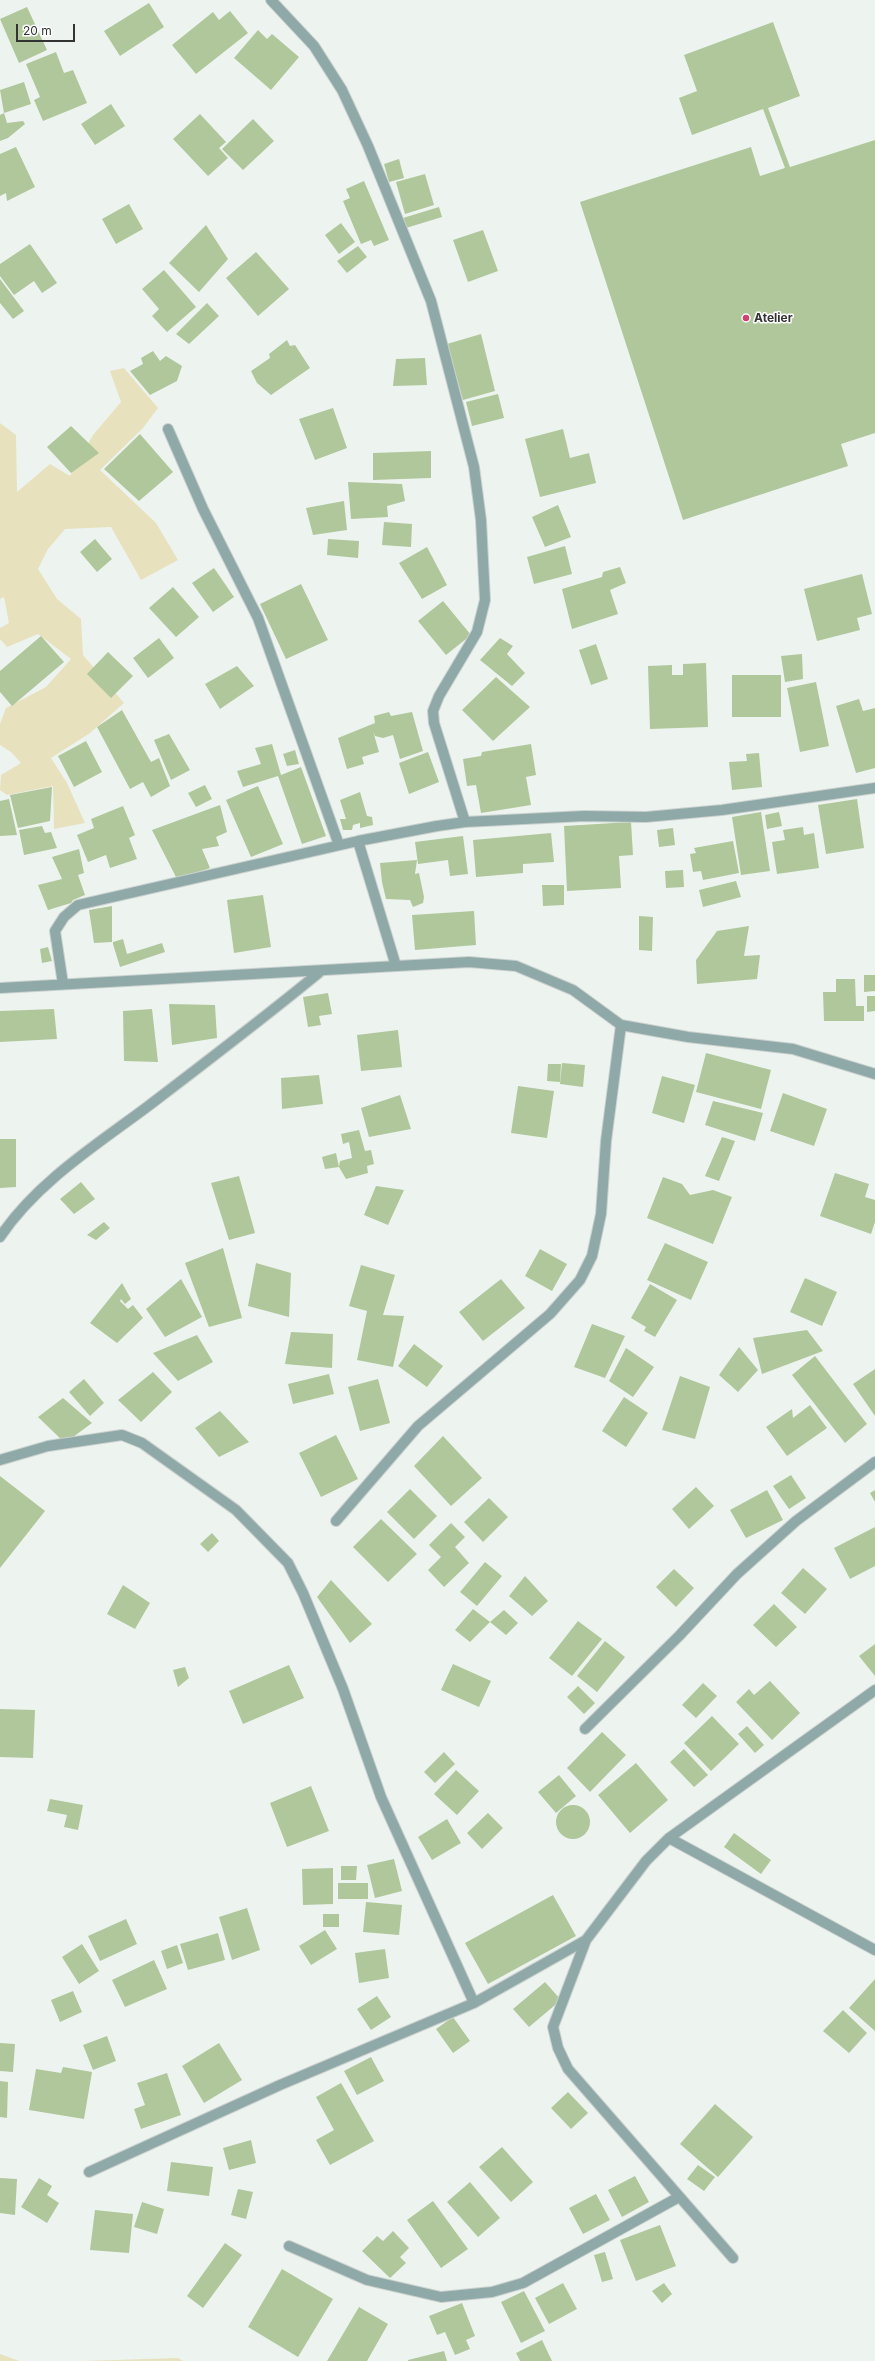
<!DOCTYPE html>
<style>
body{margin:0}
#map{position:relative;width:875px;height:2361px;overflow:hidden;background:#edf4f0;font-family:Inter,sans-serif}
canvas{display:block}
.scale{position:absolute;left:16px;top:24px;width:59px;height:18px;box-sizing:border-box;border:2px solid #313432;border-top:0;padding-left:5px;font-size:12px;line-height:14px;white-space:nowrap;color:#313432;-webkit-text-stroke:3px #fff;paint-order:stroke}
</style>
<div id="map">
<canvas width="875" height="2361"></canvas>
<div class="scale">20 m</div>
</div>
<script>
const g = document.querySelector('canvas').getContext('2d');
g.lineJoin = 'round';
function paint(path, color) {
  g.fillStyle = color;
  g.fill(path, 'evenodd');
}
function strokePath(path, color, width, dash) {
  g.strokeStyle = color;
  g.lineWidth = width;
  g.lineCap = dash ? 'butt' : 'round';
  g.setLineDash(dash || []);
  g.stroke(path);
}
function write(font, color, halo, rows, align = 'center') {
  g.font = font + ' Inter,sans-serif';
  g.lineWidth = 3;
  g.setLineDash([]);
  g.textBaseline = 'middle';
  g.strokeStyle = halo;
  g.fillStyle = color;
  for (const [text, x, y, turn = 0] of rows) {
    g.save();
    g.translate(x, y);
    g.rotate((+turn || 0) * Math.PI / 180);
    g.textAlign = isNaN(turn) ? turn : align;
    if (halo) g.strokeText(text, 0, 0);
    g.fillText(text, 0, 0);
    g.restore();
  }
}
paint(new Path2D(`
 M 124,368 L 158,408 L 143,428 L 100,470 L 156,523 L 178,560 L 141,580 L 111,527 L 65,529 L 48,549 L 38,569 L 57,599 L 81,619 L 83,655 L 124,703 L 90,733 L 51,758 L 67,783 L 85,823 L 54,829 L 53,786 L 7,795 L 0,790 L 1,775 L 21,763 L 11,752 L 0,745 L 0,724 L 6,708 L 46,687 L 71,659 L 38,634 L 7,647 L 0,639 L 0,628 L 9,623 L 4,597 L 0,599 L 0,423 L 16,435 L 17,492 L 50,464 L 70,476 L 93,435 L 121,402 L 110,371 Z
 M 0,2354 L 19,2361 L 0,2361 Z
 M 178,2358 L 183,2361 L 83,2361 Z`), '#e7e1bd');
paint(new Path2D(`
 M 149,3 L 164,27 L 120,56 L 104,31 Z
 M 27,7 L 47,50 L 19,63 L 0,19 Z
 M 230,11 L 248,33 L 196,74 L 172,45 L 213,12 L 219,20 Z
 M 773,22 L 800,96 L 768,108 L 790,167 L 875,140 L 875,433 L 841,444 L 848,466 L 683,520 L 580,202 L 751,147 L 760,176 L 785,168 L 763,109 L 692,135 L 679,98 L 697,91 L 684,55 Z
 M 258,30 L 267,39 L 272,34 L 299,57 L 271,90 L 234,58 Z
 M 56,52 L 64,73 L 73,70 L 87,103 L 43,121 L 34,100 L 40,97 L 26,64 Z
 M 24,82 L 31,104 L 4,113 L 0,90 Z
 M 111,104 L 125,126 L 95,145 L 81,124 Z
 M 4,113 L 7,123 L 23,121 L 25,124 L 8,138 L 0,141 L 0,115 Z
 M 200,114 L 226,142 L 219,148 L 228,158 L 208,176 L 173,139 Z
 M 253,119 L 274,141 L 243,170 L 222,149 Z
 M 16,147 L 35,187 L 7,201 L 6,193 L 0,196 L 0,154 Z
 M 399,159 L 404,178 L 389,182 L 384,164 Z
 M 425,174 L 434,205 L 405,214 L 396,182 Z
 M 364,181 L 389,240 L 374,246 L 371,240 L 361,244 L 343,201 L 350,198 L 346,189 Z
 M 129,204 L 143,229 L 116,244 L 102,219 Z
 M 439,207 L 442,217 L 406,228 L 403,218 Z
 M 341,223 L 355,242 L 339,254 L 325,235 Z
 M 206,225 L 228,259 L 199,292 L 169,263 Z
 M 483,230 L 498,271 L 468,282 L 453,240 Z
 M 30,244 L 57,283 L 42,293 L 34,281 L 14,295 L 0,276 L 0,264 Z
 M 358,246 L 367,257 L 347,273 L 337,261 Z
 M 256,252 L 289,289 L 258,316 L 226,278 Z
 M 164,270 L 196,307 L 167,332 L 152,316 L 159,309 L 142,289 Z
 M 0,279 L 24,311 L 13,319 L 0,303 Z
 M 207,303 L 219,316 L 189,344 L 176,334 Z
 M 481,334 L 495,391 L 463,400 L 447,344 Z
 M 287,340 L 290,346 L 295,345 L 310,368 L 271,395 L 257,383 L 251,371 L 270,358 L 269,354 Z
 M 153,351 L 160,361 L 166,356 L 182,366 L 177,381 L 150,395 L 130,371 L 143,364 L 141,358 Z
 M 425,358 L 427,385 L 393,386 L 396,359 Z
 M 498,394 L 504,418 L 472,426 L 466,402 Z
 M 333,408 L 347,448 L 315,460 L 299,419 Z
 M 71,426 L 99,453 L 71,473 L 47,447 Z
 M 563,429 L 570,458 L 589,453 L 596,483 L 540,497 L 525,439 Z
 M 140,434 L 173,472 L 139,501 L 104,469 Z
 M 431,451 L 431,478 L 373,480 L 373,453 Z
 M 348,482 L 402,484 L 405,501 L 387,506 L 388,517 L 351,519 Z
 M 344,501 L 347,530 L 313,535 L 306,508 Z
 M 558,505 L 571,537 L 545,547 L 532,517 Z
 M 384,522 L 412,524 L 411,547 L 382,545 Z
 M 95,539 L 112,559 L 97,572 L 80,552 Z
 M 328,539 L 359,541 L 358,558 L 327,555 Z
 M 565,546 L 572,574 L 534,584 L 527,557 Z
 M 427,547 L 447,585 L 422,599 L 399,563 Z
 M 620,567 L 626,583 L 610,590 L 618,614 L 572,629 L 562,589 L 602,577 L 603,572 Z
 M 214,568 L 234,597 L 213,612 L 192,583 Z
 M 862,574 L 872,614 L 857,618 L 860,630 L 817,641 L 804,589 Z
 M 301,584 L 328,640 L 286,659 L 260,604 Z
 M 173,587 L 199,617 L 176,637 L 149,608 Z
 M 443,601 L 471,635 L 446,655 L 418,621 Z
 M 41,636 L 64,662 L 12,706 L 0,692 L 0,671 Z
 M 159,638 L 174,658 L 148,678 L 133,658 Z
 M 500,638 L 513,646 L 507,654 L 525,673 L 512,686 L 480,660 Z
 M 596,644 L 608,679 L 591,685 L 579,650 Z
 M 108,652 L 133,676 L 111,698 L 87,674 Z
 M 802,654 L 803,679 L 785,682 L 781,656 Z
 M 706,663 L 708,727 L 650,729 L 648,666 L 672,665 L 672,675 L 683,675 L 683,664 Z
 M 237,666 L 254,686 L 220,709 L 205,684 Z
 M 732,675 L 781,675 L 781,717 L 732,717 Z
 M 496,677 L 530,707 L 493,741 L 462,710 Z
 M 816,682 L 829,746 L 800,752 L 787,688 Z
 M 859,699 L 863,711 L 875,708 L 875,768 L 856,773 L 836,706 Z
 M 122,710 L 151,762 L 159,758 L 170,786 L 151,797 L 143,782 L 130,789 L 97,727 Z
 M 389,712 L 391,716 L 412,712 L 423,751 L 400,759 L 393,735 L 383,738 L 375,736 L 373,731 L 379,752 L 362,757 L 364,764 L 347,769 L 338,738 L 375,723 L 374,716 Z
 M 169,734 L 190,770 L 171,780 L 154,740 Z
 M 86,741 L 102,772 L 74,787 L 58,756 Z
 M 272,744 L 281,775 L 301,767 L 326,836 L 302,844 L 278,776 L 243,787 L 237,771 L 261,764 L 255,748 Z
 M 531,744 L 536,775 L 526,777 L 531,805 L 481,813 L 476,785 L 467,786 L 463,759 L 481,756 L 482,752 Z
 M 295,750 L 299,764 L 287,766 L 283,754 Z
 M 428,752 L 439,782 L 409,794 L 399,763 Z
 M 759,753 L 762,787 L 732,790 L 729,762 L 747,761 L 746,754 Z
 M 205,785 L 212,799 L 196,807 L 188,793 Z
 M 258,786 L 283,844 L 251,857 L 226,800 Z
 M 52,787 L 50,821 L 18,828 L 10,795 Z
 M 360,792 L 367,816 L 372,817 L 373,825 L 360,828 L 360,823 L 353,825 L 352,830 L 343,830 L 340,819 L 346,819 L 340,800 Z
 M 9,799 L 17,835 L 0,836 L 0,801 Z
 M 857,799 L 864,848 L 826,854 L 818,805 Z
 M 220,805 L 227,832 L 216,837 L 219,846 L 202,849 L 210,868 L 177,879 L 152,830 Z
 M 123,806 L 135,835 L 129,838 L 137,859 L 110,868 L 106,855 L 88,862 L 77,835 L 94,828 L 91,819 Z
 M 761,812 L 770,871 L 741,875 L 732,817 Z
 M 779,812 L 782,826 L 767,829 L 765,815 Z
 M 631,822 L 633,855 L 619,856 L 621,888 L 567,891 L 564,826 Z
 M 42,826 L 45,833 L 51,832 L 57,848 L 24,855 L 19,830 Z
 M 803,827 L 804,835 L 814,833 L 819,868 L 777,874 L 772,842 L 785,840 L 783,830 Z
 M 673,828 L 675,845 L 659,847 L 657,830 Z
 M 551,833 L 554,862 L 523,864 L 523,873 L 476,877 L 473,840 Z
 M 463,836 L 468,874 L 450,876 L 448,860 L 418,864 L 415,842 Z
 M 733,841 L 739,873 L 703,880 L 701,871 L 693,872 L 690,854 L 696,853 L 694,848 Z
 M 79,849 L 84,873 L 78,875 L 85,895 L 73,900 L 71,903 L 48,910 L 38,885 L 62,879 L 52,857 Z
 M 417,860 L 415,874 L 419,873 L 424,897 L 423,903 L 413,907 L 410,900 L 386,899 L 382,882 L 380,863 Z
 M 683,870 L 684,887 L 666,888 L 665,871 Z
 M 736,881 L 741,897 L 703,907 L 699,890 Z
 M 542,885 L 564,885 L 564,905 L 543,906 Z
 M 263,895 L 271,947 L 234,953 L 227,900 Z
 M 112,906 L 112,942 L 94,943 L 89,910 Z
 M 474,911 L 476,945 L 415,950 L 412,915 Z
 M 639,916 L 653,917 L 652,951 L 639,950 Z
 M 749,926 L 744,956 L 760,955 L 757,979 L 697,984 L 696,960 L 717,931 Z
 M 123,939 L 127,954 L 162,943 L 165,952 L 120,967 L 113,944 L 113,942 Z
 M 48,947 L 52,961 L 42,963 L 40,949 Z
 M 864,975 L 875,975 L 875,991 L 864,992 Z
 M 836,979 L 855,979 L 856,1006 L 864,1006 L 864,1021 L 824,1021 L 823,992 L 836,992 Z
 M 328,993 L 332,1014 L 319,1016 L 321,1025 L 308,1027 L 303,997 Z
 M 867,996 L 875,996 L 875,1011 L 867,1012 Z
 M 169,1004 L 215,1005 L 217,1038 L 172,1045 Z
 M 54,1009 L 57,1039 L 0,1042 L 0,1011 Z
 M 152,1009 L 158,1062 L 124,1061 L 123,1011 Z
 M 398,1030 L 402,1067 L 361,1071 L 357,1035 Z
 M 706,1053 L 771,1070 L 761,1109 L 696,1092 Z
 M 562,1063 L 585,1065 L 583,1087 L 560,1084 Z
 M 548,1064 L 561,1064 L 560,1082 L 547,1081 Z
 M 319,1075 L 323,1104 L 282,1109 L 281,1078 Z
 M 662,1076 L 695,1085 L 684,1123 L 652,1113 Z
 M 518,1086 L 554,1091 L 547,1138 L 511,1133 Z
 M 783,1093 L 827,1109 L 814,1146 L 770,1131 Z
 M 400,1095 L 411,1129 L 369,1137 L 361,1108 Z
 M 713,1101 L 763,1113 L 755,1141 L 705,1125 Z
 M 359,1130 L 365,1151 L 371,1150 L 374,1164 L 367,1166 L 368,1173 L 346,1179 L 339,1167 L 340,1161 L 352,1158 L 349,1142 L 343,1144 L 341,1134 Z
 M 722,1137 L 735,1141 L 719,1181 L 705,1176 Z
 M 0,1139 L 16,1139 L 16,1187 L 0,1188 Z
 M 336,1153 L 339,1167 L 325,1169 L 322,1157 Z
 M 835,1173 L 869,1184 L 865,1197 L 875,1200 L 875,1222 L 871,1234 L 820,1216 Z
 M 239,1176 L 255,1233 L 229,1240 L 211,1183 Z
 M 663,1177 L 682,1184 L 690,1195 L 713,1190 L 732,1197 L 713,1244 L 647,1218 Z
 M 81,1182 L 95,1199 L 74,1214 L 60,1199 Z
 M 376,1186 L 404,1190 L 388,1225 L 364,1215 Z
 M 104,1222 L 110,1228 L 96,1240 L 87,1235 Z
 M 665,1243 L 708,1262 L 691,1300 L 647,1280 Z
 M 223,1248 L 242,1318 L 209,1327 L 185,1263 Z
 M 540,1249 L 567,1264 L 552,1291 L 525,1276 Z
 M 256,1263 L 291,1273 L 289,1317 L 248,1306 Z
 M 361,1265 L 395,1275 L 383,1315 L 404,1316 L 393,1367 L 357,1360 L 367,1311 L 349,1306 Z
 M 805,1278 L 837,1292 L 822,1326 L 790,1312 Z
 M 181,1279 L 202,1317 L 165,1337 L 146,1309 Z
 M 501,1279 L 525,1308 L 483,1341 L 459,1312 Z
 M 122,1283 L 131,1299 L 125,1304 L 121,1299 L 120,1301 L 128,1309 L 133,1305 L 143,1318 L 117,1343 L 90,1323 Z
 M 650,1284 L 677,1300 L 655,1337 L 644,1331 L 646,1327 L 631,1318 Z
 M 592,1324 L 625,1336 L 605,1378 L 574,1367 Z
 M 807,1330 L 823,1351 L 762,1374 L 753,1338 Z
 M 291,1332 L 333,1334 L 332,1368 L 285,1364 Z
 M 197,1335 L 213,1362 L 178,1381 L 153,1353 Z
 M 414,1344 L 443,1366 L 427,1387 L 398,1366 Z
 M 739,1347 L 758,1370 L 738,1392 L 719,1375 Z
 M 626,1348 L 654,1367 L 633,1397 L 609,1381 Z
 M 815,1356 L 867,1424 L 845,1443 L 792,1375 Z
 M 875,1369 L 875,1416 L 853,1384 Z
 M 153,1372 L 172,1392 L 141,1422 L 118,1400 Z
 M 329,1374 L 334,1394 L 293,1404 L 288,1384 Z
 M 680,1376 L 710,1387 L 695,1439 L 662,1430 Z
 M 84,1379 L 104,1403 L 90,1416 L 69,1392 Z
 M 378,1379 L 390,1423 L 360,1431 L 348,1387 Z
 M 624,1397 L 648,1413 L 626,1447 L 602,1431 Z
 M 63,1398 L 92,1423 L 65,1443 L 38,1417 Z
 M 810,1405 L 827,1428 L 787,1456 L 766,1427 L 792,1409 L 793,1418 Z
 M 220,1411 L 249,1442 L 219,1457 L 195,1428 Z
 M 336,1435 L 358,1479 L 321,1497 L 299,1453 Z
 M 443,1436 L 482,1478 L 451,1506 L 414,1466 Z
 M 791,1475 L 806,1498 L 789,1509 L 773,1486 Z
 M 0,1476 L 45,1511 L 0,1568 Z
 M 696,1487 L 714,1506 L 689,1529 L 672,1509 Z
 M 410,1489 L 437,1516 L 414,1539 L 387,1512 Z
 M 767,1490 L 783,1520 L 746,1538 L 730,1510 Z
 M 875,1490 L 875,1502 L 870,1493 Z
 M 489,1498 L 508,1517 L 483,1542 L 464,1522 Z
 M 381,1519 L 417,1554 L 388,1582 L 353,1547 Z
 M 451,1523 L 465,1537 L 455,1547 L 469,1563 L 444,1587 L 428,1570 L 441,1557 L 429,1545 Z
 M 875,1527 L 875,1566 L 850,1579 L 834,1548 Z
 M 212,1533 L 219,1541 L 208,1552 L 200,1544 Z
 M 485,1562 L 502,1576 L 477,1606 L 460,1592 Z
 M 803,1568 L 827,1589 L 805,1614 L 781,1593 Z
 M 674,1569 L 694,1588 L 676,1607 L 656,1587 Z
 M 525,1576 L 548,1601 L 532,1616 L 509,1596 Z
 M 331,1580 L 372,1624 L 350,1643 L 317,1597 Z
 M 123,1585 L 150,1603 L 135,1629 L 107,1614 Z
 M 774,1604 L 797,1627 L 776,1647 L 753,1625 Z
 M 473,1609 L 490,1622 L 470,1642 L 455,1630 Z
 M 504,1610 L 518,1623 L 506,1635 L 490,1622 Z
 M 578,1621 L 602,1639 L 572,1676 L 549,1658 Z
 M 605,1641 L 625,1657 L 597,1692 L 577,1676 Z
 M 875,1644 L 875,1676 L 859,1656 Z
 M 453,1664 L 491,1681 L 479,1707 L 441,1690 Z
 M 289,1665 L 304,1698 L 243,1724 L 229,1691 Z
 M 185,1667 L 189,1678 L 178,1687 L 173,1670 Z
 M 770,1681 L 800,1713 L 772,1740 L 736,1702 L 749,1689 L 754,1695 Z
 M 703,1683 L 717,1696 L 696,1718 L 682,1705 Z
 M 578,1686 L 595,1703 L 584,1714 L 567,1697 Z
 M 0,1709 L 35,1710 L 33,1758 L 0,1757 Z
 M 712,1716 L 739,1744 L 711,1771 L 684,1743 Z
 M 747,1726 L 764,1745 L 755,1753 L 738,1734 Z
 M 602,1732 L 626,1755 L 590,1792 L 567,1768 Z
 M 684,1749 L 708,1775 L 694,1787 L 670,1762 Z
 M 444,1752 L 455,1764 L 435,1783 L 424,1772 Z
 M 636,1763 L 668,1800 L 630,1833 L 598,1795 Z
 M 456,1770 L 479,1791 L 457,1815 L 434,1794 Z
 M 559,1775 L 576,1796 L 556,1813 L 538,1792 Z
 M 311,1786 L 329,1831 L 287,1847 L 270,1803 Z
 M 50,1799 L 83,1805 L 78,1830 L 64,1827 L 67,1815 L 47,1811 Z
 M556 1822a17 17 0 1 1 34 0a17 17 0 1 1-34 0Z
 M 488,1813 L 503,1828 L 482,1849 L 467,1833 Z
 M 447,1819 L 461,1843 L 432,1860 L 418,1837 Z
 M 734,1833 L 771,1860 L 761,1874 L 724,1847 Z
 M 394,1859 L 402,1891 L 375,1898 L 367,1865 Z
 M 341,1866 L 357,1866 L 356,1880 L 341,1880 Z
 M 333,1868 L 333,1904 L 303,1905 L 302,1869 Z
 M 338,1883 L 368,1883 L 368,1899 L 338,1899 Z
 M 553,1895 L 576,1936 L 488,1984 L 465,1943 Z
 M 366,1902 L 402,1905 L 399,1935 L 363,1932 Z
 M 247,1908 L 260,1950 L 232,1960 L 219,1917 Z
 M 323,1914 L 339,1914 L 339,1927 L 323,1927 Z
 M 126,1919 L 137,1944 L 100,1961 L 88,1936 Z
 M 325,1930 L 337,1949 L 311,1965 L 299,1946 Z
 M 218,1933 L 225,1960 L 188,1970 L 180,1944 Z
 M 82,1944 L 99,1971 L 79,1984 L 62,1957 Z
 M 177,1945 L 183,1963 L 167,1969 L 161,1951 Z
 M 385,1949 L 389,1978 L 359,1983 L 355,1953 Z
 M 154,1960 L 167,1989 L 125,2007 L 112,1980 Z
 M 875,1979 L 875,2031 L 849,2008 Z
 M 545,1982 L 561,2000 L 529,2027 L 513,2009 Z
 M 73,1991 L 82,2012 L 60,2022 L 51,2000 Z
 M 377,1996 L 391,2017 L 371,2030 L 357,2009 Z
 M 843,2010 L 867,2033 L 849,2053 L 823,2031 Z
 M 453,2017 L 470,2041 L 453,2053 L 436,2029 Z
 M 107,2036 L 116,2061 L 93,2070 L 83,2045 Z
 M 0,2043 L 15,2044 L 13,2072 L 0,2071 Z
 M 219,2043 L 242,2080 L 204,2103 L 182,2066 Z
 M 371,2057 L 384,2081 L 357,2095 L 344,2071 Z
 M 63,2067 L 92,2072 L 84,2119 L 29,2110 L 36,2069 L 61,2073 Z
 M 167,2073 L 181,2115 L 141,2129 L 134,2109 L 145,2105 L 137,2083 Z
 M 0,2081 L 8,2082 L 7,2118 L 0,2117 Z
 M 341,2083 L 374,2141 L 330,2165 L 316,2140 L 334,2130 L 316,2097 Z
 M 568,2092 L 588,2113 L 571,2129 L 551,2108 Z
 M 715,2104 L 753,2137 L 718,2177 L 680,2144 Z
 M 251,2140 L 256,2163 L 229,2170 L 223,2148 Z
 M 502,2147 L 533,2182 L 511,2202 L 479,2167 Z
 M 171,2162 L 213,2167 L 209,2196 L 167,2191 Z
 M 698,2165 L 715,2177 L 704,2191 L 687,2179 Z
 M 635,2176 L 649,2202 L 622,2217 L 608,2190 Z
 M 0,2178 L 17,2179 L 15,2215 L 0,2213 Z
 M 39,2178 L 52,2186 L 47,2195 L 59,2203 L 47,2223 L 21,2207 Z
 M 470,2182 L 500,2218 L 478,2237 L 447,2202 Z
 M 238,2189 L 253,2192 L 246,2219 L 231,2215 Z
 M 596,2194 L 610,2220 L 583,2234 L 569,2208 Z
 M 433,2201 L 468,2249 L 441,2268 L 407,2220 Z
 M 142,2202 L 164,2209 L 157,2234 L 134,2227 Z
 M 95,2210 L 133,2214 L 129,2253 L 90,2250 Z
 M 660,2225 L 676,2266 L 636,2281 L 620,2240 Z
 M 393,2231 L 409,2248 L 400,2257 L 406,2263 L 390,2278 L 362,2251 L 377,2236 L 383,2241 Z
 M 225,2243 L 242,2255 L 203,2308 L 187,2296 Z
 M 605,2252 L 613,2279 L 602,2282 L 594,2255 Z
 M 282,2269 L 333,2299 L 298,2357 L 248,2327 Z
 M 563,2283 L 577,2309 L 549,2324 L 535,2298 Z
 M 664,2283 L 672,2294 L 662,2303 L 652,2291 Z
 M 524,2291 L 545,2331 L 521,2343 L 501,2302 Z
 M 462,2303 L 475,2336 L 466,2340 L 470,2349 L 455,2355 L 445,2332 L 437,2335 L 429,2316 Z
 M 359,2307 L 388,2324 L 367,2361 L 327,2361 Z
 M 542,2340 L 552,2361 L 520,2361 L 516,2353 Z
 M 444,2351 L 447,2361 L 408,2361 L 408,2360 Z`), '#afc79a');
const street = new Path2D(`
 M 271,0 L 314,46 L 342,90 L 368,146 L 431,301 L 474,467 L 481,520 L 485,600 L 477,632 L 439,696 L 433,711 L 434,723 L 465,822
 M 168,429 L 203,509 L 258,618 L 339,845
 M 358,841 L 396,966
 M 63,984 L 55,931 L 64,917 L 78,905 L 358,841 L 437,826 L 465,822 L 584,816 L 646,817 L 722,810 L 875,788
 M 0,988 L 469,962 L 516,966 L 573,990 L 621,1025 L 688,1037 L 793,1049 L 875,1074
 M 0,1237 C 36,1183 96,1145 147,1107 C 206,1062 264,1018 321,971
 M 0,1460 L 48,1446 L 122,1435 L 142,1443 L 236,1510 L 288,1563 L 303,1593 L 343,1689 L 381,1797 L 474,2003
 M 336,1521 L 418,1426 L 550,1314 L 580,1280 L 592,1256 L 601,1214 L 606,1141 L 621,1025
 M 585,1729 L 679,1636 L 737,1574 L 796,1521 L 875,1462
 M 669,1838 L 875,1950
 M 89,2172 L 280,2085 L 474,2003 L 586,1940
 M 289,2246 L 367,2280 L 441,2297 L 492,2292 L 523,2283 L 679,2197
 M 733,2258 L 568,2069 L 558,2048 L 553,2027 L 586,1940 L 646,1861 L 669,1838 L 875,1690`);
strokePath(street, '#cbd1ce', 12);
strokePath(street, '#8ea9a8', 10);
for (const [x, y, r, color] of [
 [746,318,4,"#ce4170"]
]) {
  const dot = new Path2D();
  dot.arc(x, y, r, 0, 2 * Math.PI);
  g.fillStyle = color;
  g.fill(dot);
  strokePath(dot, '#fff', 1.5);
}
write('bold 12px', '#313432', '#fff', [
 ["Atelier",754,318]
], 'left');
</script>
